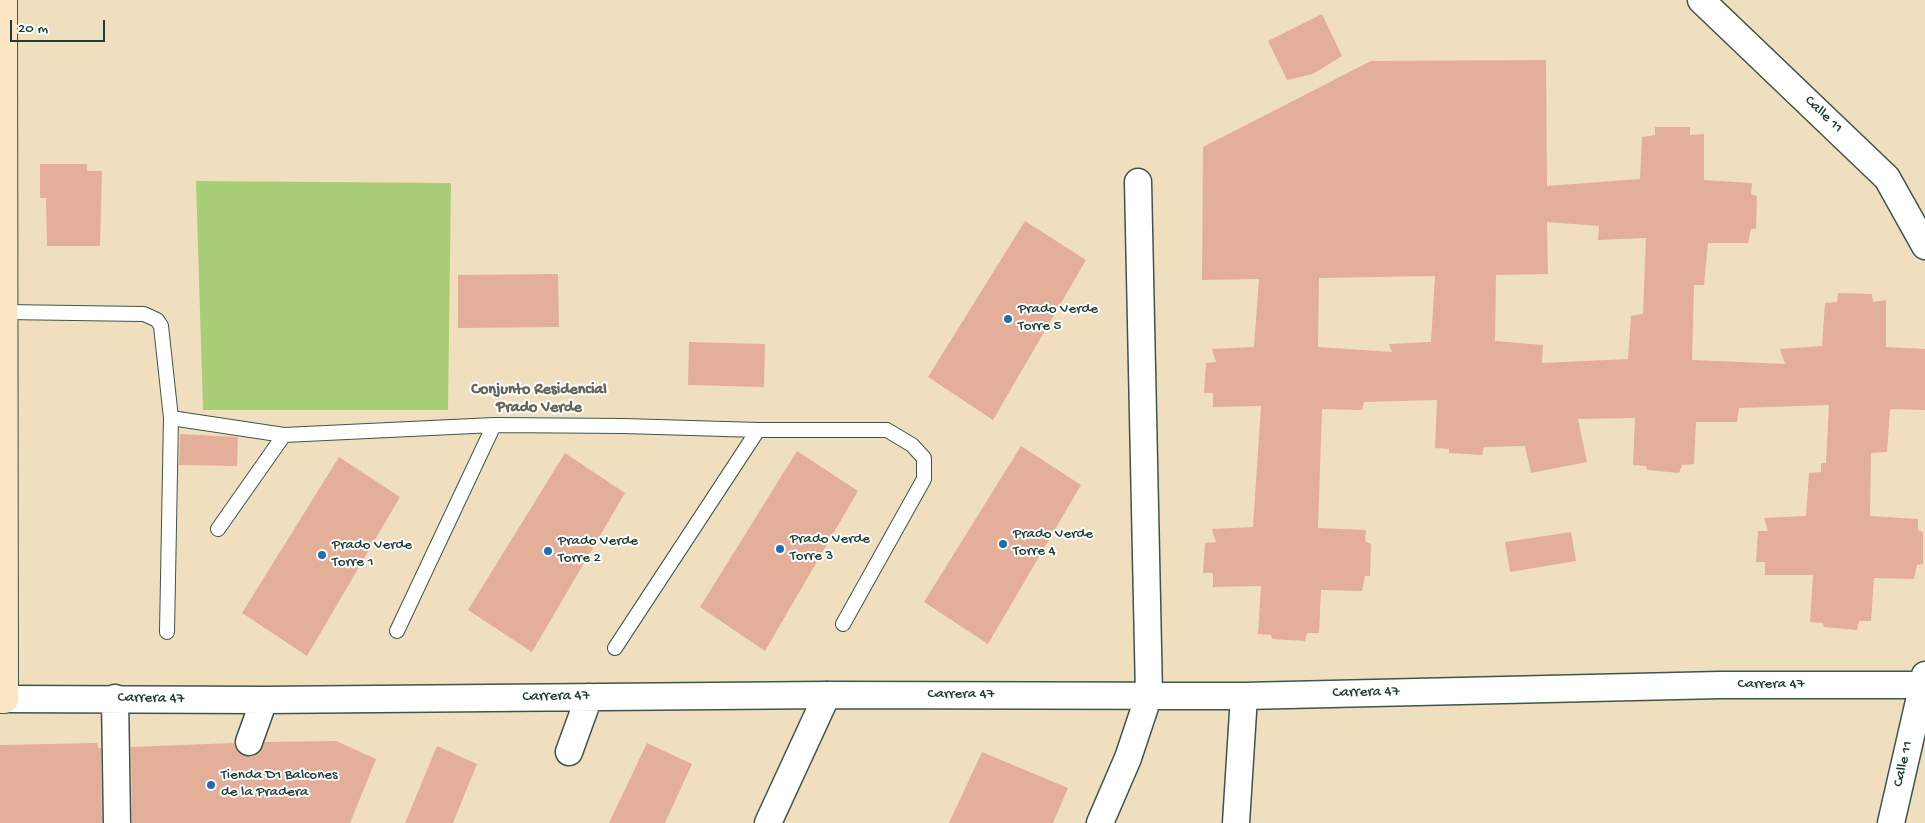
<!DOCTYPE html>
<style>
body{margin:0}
#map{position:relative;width:1925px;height:823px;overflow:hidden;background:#f0dfbe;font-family:"Gochi Hand",sans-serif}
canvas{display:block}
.scale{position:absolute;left:10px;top:20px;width:95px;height:22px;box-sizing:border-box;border:2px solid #1f3d34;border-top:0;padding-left:6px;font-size:15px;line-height:18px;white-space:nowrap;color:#1f3d34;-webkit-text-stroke:4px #fff;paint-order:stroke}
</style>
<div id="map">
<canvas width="1925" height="823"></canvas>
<div class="scale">20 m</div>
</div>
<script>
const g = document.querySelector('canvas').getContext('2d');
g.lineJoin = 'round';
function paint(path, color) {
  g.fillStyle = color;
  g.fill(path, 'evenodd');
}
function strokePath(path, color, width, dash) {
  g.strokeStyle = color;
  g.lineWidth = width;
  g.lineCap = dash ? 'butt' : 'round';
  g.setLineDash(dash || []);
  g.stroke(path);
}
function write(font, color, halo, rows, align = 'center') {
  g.font = font + ' "Gochi Hand",sans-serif';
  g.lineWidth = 4;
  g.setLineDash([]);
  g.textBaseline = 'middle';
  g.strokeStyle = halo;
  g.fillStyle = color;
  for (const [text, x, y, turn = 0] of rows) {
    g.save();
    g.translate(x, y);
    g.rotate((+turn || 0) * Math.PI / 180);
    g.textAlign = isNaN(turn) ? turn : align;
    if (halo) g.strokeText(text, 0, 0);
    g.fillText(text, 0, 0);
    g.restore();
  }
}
paint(new Path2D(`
 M 196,181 L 451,183 L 448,410 L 203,410 Z`), '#aace77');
paint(new Path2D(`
 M 1322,14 L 1342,56 L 1313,74 L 1287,80 L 1268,41 Z
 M 1546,60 L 1547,186 L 1640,179 L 1642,137 L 1655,135 L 1655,127 L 1690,127 L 1690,135 L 1704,134 L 1704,180 L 1752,183 L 1751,194 L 1757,196 L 1756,229 L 1751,229 L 1748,243 L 1708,243 L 1704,285 L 1694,285 L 1692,360 L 1785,364 L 1780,349 L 1822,346 L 1825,303 L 1837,302 L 1838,293 L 1872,294 L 1873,302 L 1886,300 L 1886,347 L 1925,349 L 1925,410 L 1890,409 L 1887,452 L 1871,453 L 1870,516 L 1918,519 L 1918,530 L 1923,532 L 1923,564 L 1917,565 L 1914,579 L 1874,578 L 1871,621 L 1859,621 L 1857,630 L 1824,627 L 1823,623 L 1810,622 L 1813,575 L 1765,575 L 1765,562 L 1756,562 L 1758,531 L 1768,531 L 1764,518 L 1806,516 L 1809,473 L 1821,472 L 1821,463 L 1826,463 L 1829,405 L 1739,408 L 1737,422 L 1696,422 L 1694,464 L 1682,465 L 1679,473 L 1647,470 L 1646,466 L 1633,465 L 1635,418 L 1578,419 L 1587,462 L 1531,473 L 1525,446 L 1484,447 L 1482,455 L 1449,453 L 1449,449 L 1435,448 L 1437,400 L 1364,402 L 1362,410 L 1322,409 L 1318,528 L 1366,530 L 1365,541 L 1371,544 L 1370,576 L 1365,576 L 1362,591 L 1321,590 L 1319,633 L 1307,633 L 1305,641 L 1272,639 L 1271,635 L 1258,634 L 1261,586 L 1213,587 L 1213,573 L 1203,573 L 1205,543 L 1216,542 L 1212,529 L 1253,527 L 1261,406 L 1213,407 L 1213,393 L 1204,393 L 1206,363 L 1216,362 L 1212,349 L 1254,347 L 1259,279 L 1202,280 L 1203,147 L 1371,61 ZM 1547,222 L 1599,226 L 1598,240 L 1646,238 L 1643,314 L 1631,316 L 1628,359 L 1542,363 L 1543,345 L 1495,341 L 1496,275 L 1548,274 ZM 1435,276 L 1431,342 L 1389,344 L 1392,352 L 1318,347 L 1319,278 Z
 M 40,164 L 87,164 L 87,171 L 102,171 L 100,246 L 47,246 L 46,198 L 40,198 Z
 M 1025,221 L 1086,260 L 993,420 L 928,377 Z
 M 558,274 L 559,327 L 458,328 L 458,275 Z
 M 689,342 L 765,344 L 764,387 L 688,385 Z
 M 180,434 L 238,437 L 237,466 L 179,465 Z
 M 1021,446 L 1081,485 L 988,644 L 924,602 Z
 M 797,451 L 858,491 L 765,651 L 700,607 Z
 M 565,453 L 625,493 L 532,652 L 468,610 Z
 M 339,457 L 400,497 L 307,656 L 242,613 Z
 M 1571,532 L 1576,561 L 1510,572 L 1505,542 Z
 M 336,741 L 376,759 L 350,823 L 132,823 L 131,747 L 234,743 L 238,752 L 244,756 L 251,757 L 259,753 L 265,742 Z
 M 97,743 L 98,748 L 101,748 L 102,823 L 0,823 L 0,745 Z
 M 647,743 L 692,764 L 665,823 L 609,823 Z
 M 437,746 L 477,764 L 453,823 L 405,823 Z
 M 982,752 L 1068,788 L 1053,823 L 949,823 Z`), '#e3af99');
const lane = new Path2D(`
 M 4,312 L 144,314 L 157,320 L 161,326 L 171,418 L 167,632
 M 171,418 L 284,435 L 494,425 L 624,426 L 758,430 L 887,430 L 912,445 L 924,458 L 924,479 L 843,624
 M 218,529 L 284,435
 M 397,631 L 494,425
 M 615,648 L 758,430`);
const street = new Path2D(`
 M 1701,0 L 1887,178 L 1925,246
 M 115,698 L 117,823
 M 4,699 L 264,700 L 827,695 L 1244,696 L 1720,685 L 1925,685
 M 249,742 L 264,700
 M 569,752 L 589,697
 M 768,823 L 827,695
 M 1100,823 L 1128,758 L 1149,695 L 1138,182
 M 1236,823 L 1244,696
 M 1891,823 L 1925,675`);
const secondary = new Path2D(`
 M 0,699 L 4,699 L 3,0`);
strokePath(lane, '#3e5549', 16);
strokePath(street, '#3e5549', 29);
strokePath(secondary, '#3e5549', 30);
strokePath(lane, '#fff', 14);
strokePath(street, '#fff', 26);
strokePath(secondary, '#fbe6c4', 28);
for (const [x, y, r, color] of [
 [1008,319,5,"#1f6fb2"],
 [1003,544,5,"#1f6fb2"],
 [780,549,5,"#1f6fb2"],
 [548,551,5,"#1f6fb2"],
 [322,555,5,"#1f6fb2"],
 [211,785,5,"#1f6fb2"]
]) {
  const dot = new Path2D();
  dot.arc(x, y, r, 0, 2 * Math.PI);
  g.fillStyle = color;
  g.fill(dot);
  strokePath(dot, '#fff', 2);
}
write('15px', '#1f3d34', '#fff', [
 ["Calle 11",1823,115,44],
 ["Carrera 47",1771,685],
 ["Carrera 47",1366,693,-1],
 ["Carrera 47",961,695],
 ["Carrera 47",556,697,-1],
 ["Carrera 47",151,699,1],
 ["Calle 11",1904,764,-77]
]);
write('15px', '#1f3d34', '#fff', [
 ["Prado Verde",1018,310],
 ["Torre 5",1018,327],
 ["Prado Verde",1013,535],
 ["Torre 4",1013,552],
 ["Prado Verde",790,540],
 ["Torre 3",790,557],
 ["Prado Verde",558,542],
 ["Torre 2",558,559],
 ["Prado Verde",332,546],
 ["Torre 1",332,563],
 ["Tienda D1 Balcones",221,776],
 ["de la Pradera",221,793]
], 'left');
write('bold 16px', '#646557', '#fff', [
 ["Conjunto Residencial",539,391],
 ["Prado Verde",539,409]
]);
</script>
